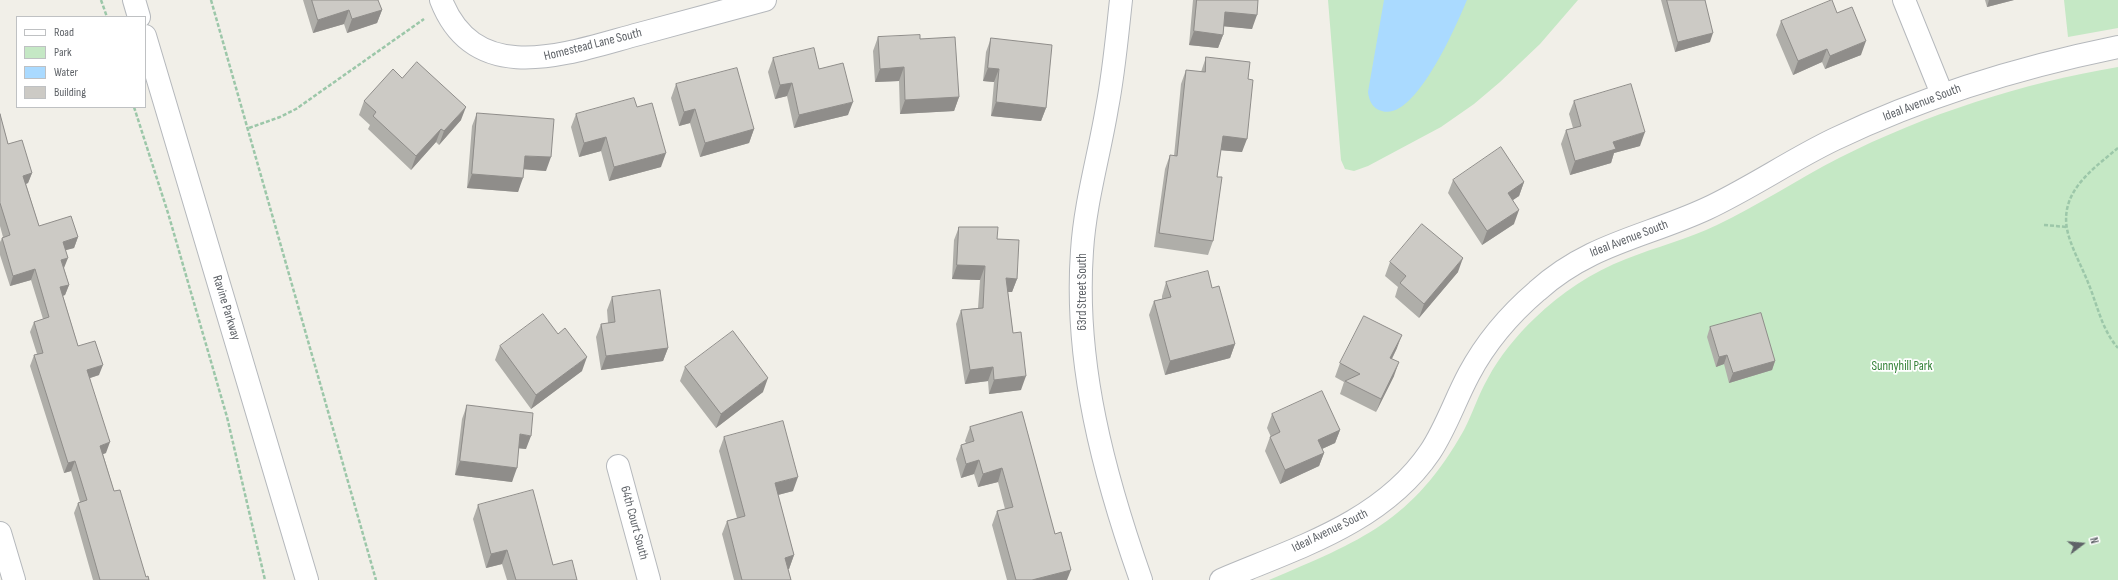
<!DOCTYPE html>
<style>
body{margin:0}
#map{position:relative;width:2118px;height:580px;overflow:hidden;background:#f1efe8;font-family:"Sofia Sans Condensed",sans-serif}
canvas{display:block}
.legend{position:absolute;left:16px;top:16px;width:130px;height:92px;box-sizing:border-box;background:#fff;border:1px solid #bfc1c3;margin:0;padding:5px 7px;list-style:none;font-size:12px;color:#5f6368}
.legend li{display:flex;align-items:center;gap:8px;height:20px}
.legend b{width:20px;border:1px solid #bfc1c3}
.north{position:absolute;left:2062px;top:524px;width:40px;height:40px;-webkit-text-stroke:3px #fff;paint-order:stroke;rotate:74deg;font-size:11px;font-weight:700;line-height:16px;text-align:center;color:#5f6368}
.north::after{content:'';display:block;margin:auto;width:14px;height:18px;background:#5f6368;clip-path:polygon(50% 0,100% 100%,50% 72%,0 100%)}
</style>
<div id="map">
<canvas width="2118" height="580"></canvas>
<ul class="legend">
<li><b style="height:5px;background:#fff"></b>Road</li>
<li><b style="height:11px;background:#c5e8c5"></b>Park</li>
<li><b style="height:11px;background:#aadaff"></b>Water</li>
<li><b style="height:11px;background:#cccac5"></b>Building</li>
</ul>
<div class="north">N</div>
</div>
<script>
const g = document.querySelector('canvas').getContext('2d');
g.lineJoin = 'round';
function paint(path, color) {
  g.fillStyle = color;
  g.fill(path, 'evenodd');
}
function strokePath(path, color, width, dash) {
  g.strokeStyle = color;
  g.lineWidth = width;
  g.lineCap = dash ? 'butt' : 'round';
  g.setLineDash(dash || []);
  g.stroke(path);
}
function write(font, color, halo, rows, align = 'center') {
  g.font = font + ' "Sofia Sans Condensed",sans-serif';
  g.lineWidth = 3.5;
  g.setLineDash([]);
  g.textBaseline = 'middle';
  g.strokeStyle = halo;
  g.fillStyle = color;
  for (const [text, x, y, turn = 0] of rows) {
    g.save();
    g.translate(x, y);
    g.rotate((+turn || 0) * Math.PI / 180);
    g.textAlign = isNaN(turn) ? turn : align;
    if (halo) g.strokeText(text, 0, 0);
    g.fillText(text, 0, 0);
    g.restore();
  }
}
paint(new Path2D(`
 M 1328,0 L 1578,0 L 1540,44 L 1500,82 L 1474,104 L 1441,127 L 1368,166 L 1354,171 L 1345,169 L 1341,160 Z
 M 2064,0 L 2118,0 L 2118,28 L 2068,37 Z
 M 2118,67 L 2118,580 L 1269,580 C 1361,541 1413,521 1464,430 C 1473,413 1478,395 1488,378 C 1499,357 1517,335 1535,318 C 1561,293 1592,272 1626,259 C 1656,247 1688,239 1717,225 C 1759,205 1798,179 1839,158 C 1926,114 2023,83 2118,67 Z`), '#c5e8c5');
paint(new Path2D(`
 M 1384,0 L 1467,0 C 1457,24 1415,122 1382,111 C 1373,109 1369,101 1368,92 Z`), '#aadaff');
const minor = new Path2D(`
 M 134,0 L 139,17
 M 441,0 C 476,90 571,52 639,34 C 681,23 723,11 765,0
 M 1121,0 C 1117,36 1114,72 1107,108 C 1099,156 1085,203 1082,251 C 1074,364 1104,475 1141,580
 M 1904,0 L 1942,94
 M 145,36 L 307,580
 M 618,466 L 649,580
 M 0,533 L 14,580
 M 1221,580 C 1296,548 1382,523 1430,452 C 1446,428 1455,400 1469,374 C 1486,342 1509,315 1537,291 C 1589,244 1645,237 1706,209 C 1751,188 1791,160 1835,139 C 1925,96 2020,67 2118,47`);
strokePath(minor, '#b5b8bc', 24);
strokePath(new Path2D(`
 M 101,0 L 107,17
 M 211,0 L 376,580
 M 134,107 L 168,213 L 227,417 L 265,580
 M 249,128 L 280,117 L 296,109 L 424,19
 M 2118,148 C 2089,172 2056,195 2069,237 C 2074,253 2083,269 2089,285 C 2098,307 2102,330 2118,348
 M 2044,225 L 2067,227`), '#9cc7a9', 2.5, [4, 2]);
strokePath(minor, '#fff', 22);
paint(new Path2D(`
 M 303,0 L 378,0 L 382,10 L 377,23 L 347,33 L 344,24 L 313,33 Z
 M 1193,0 L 1258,0 L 1252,29 L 1224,26 L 1223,35 L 1218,48 L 1189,45 Z
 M 1661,0 L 1705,0 L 1710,42 L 1675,52 Z
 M 1985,0 L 2014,0 L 1987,7 Z
 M 1837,13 L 1861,55 L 1825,69 L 1822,62 L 1793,75 L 1776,35 L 1781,21 Z
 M 878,37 L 920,39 L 959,97 L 954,111 L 900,114 L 899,81 L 875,82 L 873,51 Z
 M 991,38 L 1046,108 L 1041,121 L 991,116 L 994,82 L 983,81 L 986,52 Z
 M 1206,57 L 1248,79 L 1242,152 L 1221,150 L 1217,177 L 1213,241 L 1208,255 L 1154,247 L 1165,169 L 1170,155 L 1174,156 L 1181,84 L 1186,70 L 1201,72 Z
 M 773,58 L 819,69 L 848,115 L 794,128 L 787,96 L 775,99 L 768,72 Z
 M 402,78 L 461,120 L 439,145 L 436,142 L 411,170 L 368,129 L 370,125 L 359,115 L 364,101 Z
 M 676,84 L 754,129 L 749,143 L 700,157 L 690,123 L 679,126 L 671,98 Z
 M 1574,101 L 1640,146 L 1614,153 L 1611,163 L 1570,175 L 1561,144 L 1566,130 L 1573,128 L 1569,114 Z
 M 637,107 L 661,167 L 609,181 L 601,151 L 579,157 L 571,127 L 576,114 Z
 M 477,113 L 546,171 L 524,169 L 518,192 L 467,188 L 472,126 Z
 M 0,114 L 8,144 L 32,173 L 28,183 L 26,184 L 39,226 L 78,237 L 74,248 L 65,250 L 64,268 L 69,285 L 65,295 L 63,296 L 78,346 L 99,375 L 90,378 L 106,453 L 103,454 L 114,491 L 146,577 L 149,580 L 93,580 L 74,513 L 78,503 L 80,502 L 71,471 L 64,473 L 30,366 L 34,355 L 37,354 L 30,332 L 34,322 L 43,319 L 31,280 L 10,286 L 0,255 L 0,242 L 2,238 L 3,237 L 0,226 Z
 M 1453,180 L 1524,182 L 1519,196 L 1512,200 L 1514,224 L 1482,245 L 1448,193 Z
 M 959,227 L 997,239 L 1017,279 L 1012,292 L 1008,292 L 1013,333 L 1021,390 L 989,394 L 988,381 L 965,384 L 956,324 L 961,310 L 978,308 L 980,280 L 952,279 L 954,240 Z
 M 1390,262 L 1458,272 L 1419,318 L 1395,297 L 1398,287 L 1385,276 Z
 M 1166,282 L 1212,288 L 1235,344 L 1230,358 L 1165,375 L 1149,315 L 1154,301 L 1162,299 L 1162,296 Z
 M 612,297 L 668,348 L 663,361 L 601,370 L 596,337 L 601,324 L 608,323 L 607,310 Z
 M 1710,327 L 1775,361 L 1772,370 L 1729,383 L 1724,364 L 1716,367 L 1707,337 Z
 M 500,346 L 582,371 L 531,409 L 495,360 Z
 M 1397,348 L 1392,359 L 1394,376 L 1376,412 L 1340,394 L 1344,382 L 1335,377 L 1340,363 Z
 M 685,367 L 763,392 L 716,428 L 680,381 Z
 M 467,405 L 526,449 L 519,448 L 512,482 L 455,475 L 462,419 Z
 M 1022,412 L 1067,580 L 1007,580 L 992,525 L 997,511 L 1005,509 L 998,482 L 978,487 L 974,474 L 961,478 L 956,459 L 961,445 L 966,443 L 965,441 L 970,427 Z
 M 1272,414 L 1340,430 L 1335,443 L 1322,449 L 1324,453 L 1319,466 L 1280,484 L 1265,451 L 1270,437 L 1271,437 L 1267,428 Z
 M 724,437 L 793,491 L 778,495 L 794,555 L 789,569 L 788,569 L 791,580 L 734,580 L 722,534 L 727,521 L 737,518 L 719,451 Z
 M 478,505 L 553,565 L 577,580 L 507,580 L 502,564 L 486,568 L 473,519 Z`), '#afaea9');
paint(new Path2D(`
 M 1989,0 L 2014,0 L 1987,7 Z
 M 349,10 L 344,24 L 313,33 L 318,20 Z
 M 382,10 L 377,23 L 347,33 L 352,19 Z
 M 1225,12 L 1257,15 L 1252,29 L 1220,26 Z
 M 1194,31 L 1223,35 L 1218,48 L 1189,45 Z
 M 1713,33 L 1710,42 L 1675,52 L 1678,42 Z
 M 1866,41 L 1861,55 L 1825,69 L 1830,56 Z
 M 1827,49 L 1822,62 L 1793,75 L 1798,61 Z
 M 904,67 L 899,81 L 875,82 L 880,69 Z
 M 988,68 L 999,69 L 994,82 L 983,81 Z
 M 792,83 L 787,96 L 775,99 L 780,85 Z
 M 959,97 L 954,111 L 900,114 L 905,100 Z
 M 853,102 L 848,115 L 794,128 L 799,115 Z
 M 996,102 L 1046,108 L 1041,121 L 991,116 Z
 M 466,107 L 461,120 L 439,145 L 444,131 Z
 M 695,109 L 690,123 L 679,126 L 684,112 Z
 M 441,129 L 436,142 L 411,170 L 416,156 Z
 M 754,129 L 749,143 L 700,157 L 705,143 Z
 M 1645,132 L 1640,146 L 1614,153 L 1611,163 L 1570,175 L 1575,161 L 1613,142 Z
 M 1223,136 L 1247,139 L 1242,152 L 1218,150 Z
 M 606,137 L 601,151 L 579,157 L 584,143 Z
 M 666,153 L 661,167 L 609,181 L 614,167 Z
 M 525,156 L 551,157 L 546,171 L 520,169 Z
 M 32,173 L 28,183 L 20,186 L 23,176 Z
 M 472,174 L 523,178 L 518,192 L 467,188 Z
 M 1524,182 L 1519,196 L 1503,207 L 1508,193 Z
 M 1519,210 L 1514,224 L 1482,245 L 1487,231 Z
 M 78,237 L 74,248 L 59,252 L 63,242 Z
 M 68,258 L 64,268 L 61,260 Z
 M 1463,258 L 1458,272 L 1419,318 L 1424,304 Z
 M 957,265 L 985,266 L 980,280 L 952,279 Z
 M 35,269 L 31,280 L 10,286 L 13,276 Z
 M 1006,278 L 1017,279 L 1012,292 L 1001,292 Z
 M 69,285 L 65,295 L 57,297 L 60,287 Z
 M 1402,335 L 1397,348 L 1385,372 L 1390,358 Z
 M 1235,344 L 1230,358 L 1165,375 L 1170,361 Z
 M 668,348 L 663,361 L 601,370 L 606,356 Z
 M 1727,355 L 1724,364 L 1716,367 L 1719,357 Z
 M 587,357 L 582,371 L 531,409 L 536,395 Z
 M 1775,361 L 1772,370 L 1729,383 L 1733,373 Z
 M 1399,362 L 1394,376 L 1376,412 L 1381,399 Z
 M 103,365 L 99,375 L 84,380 L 87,370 Z
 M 993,367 L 988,381 L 965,384 L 970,370 Z
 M 1026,376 L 1021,390 L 989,394 L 994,380 Z
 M 768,378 L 763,392 L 716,428 L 721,414 Z
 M 1340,430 L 1335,443 L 1313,453 L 1318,440 Z
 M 520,434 L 531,436 L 526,449 L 516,448 Z
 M 110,442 L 106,453 L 97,456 L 100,446 Z
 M 1324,453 L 1319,466 L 1280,484 L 1285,470 Z
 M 979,460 L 974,474 L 961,478 L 966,464 Z
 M 75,461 L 71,471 L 64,473 L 68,463 Z
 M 460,461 L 517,468 L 512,482 L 455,475 Z
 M 1002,468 L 998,482 L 978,487 L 983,474 Z
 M 798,477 L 793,491 L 770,497 L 775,483 Z
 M 507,550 L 502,564 L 486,568 L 491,554 Z
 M 794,555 L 789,569 L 780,571 L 785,558 Z
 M 1071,570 L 1067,580 L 1032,580 Z`), '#8f8d8a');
const building = new Path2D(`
 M 312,0 L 378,0 L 382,10 L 352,19 L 349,10 L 318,20 Z
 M 1197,0 L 1258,0 L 1257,15 L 1225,12 L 1223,35 L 1194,31 Z
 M 1667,0 L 1705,0 L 1713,33 L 1678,42 Z
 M 1832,0 L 1837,13 L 1852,7 L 1866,41 L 1830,56 L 1827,49 L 1798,61 L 1781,21 Z
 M 920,35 L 920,39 L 955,37 L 959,97 L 905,100 L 904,67 L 880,69 L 878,37 Z
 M 991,38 L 1052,45 L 1046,108 L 996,102 L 999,69 L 988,68 Z
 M 814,48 L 819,69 L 843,63 L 853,102 L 799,115 L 792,83 L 780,85 L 773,58 Z
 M 1206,57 L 1250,62 L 1248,79 L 1253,80 L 1247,139 L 1223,136 L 1217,177 L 1222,177 L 1213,241 L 1159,233 L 1170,155 L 1177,156 L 1186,70 L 1205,72 Z
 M 417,62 L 466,107 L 444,131 L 441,129 L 416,156 L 373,116 L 376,112 L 364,101 L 393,69 L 402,78 Z
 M 737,68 L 754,129 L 705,143 L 695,109 L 684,112 L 676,84 Z
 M 1631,84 L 1645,132 L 1613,142 L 1616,149 L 1575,161 L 1566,130 L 1581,126 L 1574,101 Z
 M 634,98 L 637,107 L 652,103 L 666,153 L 614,167 L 606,137 L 584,143 L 576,114 Z
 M 477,113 L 554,119 L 551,157 L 525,156 L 523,178 L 472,174 Z
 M 0,114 L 8,144 L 22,140 L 32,173 L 23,176 L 39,226 L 71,216 L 78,237 L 63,242 L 68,258 L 61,260 L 69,285 L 60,287 L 78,346 L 95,341 L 103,365 L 87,370 L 110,442 L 100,446 L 114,491 L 120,490 L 146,577 L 148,576 L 149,580 L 100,580 L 78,503 L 87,500 L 75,461 L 68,463 L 34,355 L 43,353 L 34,322 L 49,317 L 35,269 L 13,276 L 2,238 L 10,235 L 0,203 Z
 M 1501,147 L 1524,182 L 1508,193 L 1519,210 L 1487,231 L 1453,180 Z
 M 1422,224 L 1463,258 L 1424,304 L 1400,283 L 1406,276 L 1390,262 Z
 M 959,227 L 998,227 L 997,239 L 1019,240 L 1017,279 L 1006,278 L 1013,333 L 1021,332 L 1026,376 L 994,380 L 993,367 L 970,370 L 961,310 L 983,308 L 985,266 L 957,265 Z
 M 1208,271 L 1212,288 L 1219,286 L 1235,344 L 1170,361 L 1154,301 L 1171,297 L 1166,282 Z
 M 660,290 L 668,348 L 606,356 L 601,324 L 615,322 L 612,297 Z
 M 1761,313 L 1775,361 L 1733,373 L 1727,355 L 1719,357 L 1710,327 Z
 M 543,314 L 558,334 L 565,328 L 587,357 L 536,395 L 500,346 Z
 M 1364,316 L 1402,335 L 1390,358 L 1399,362 L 1381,399 L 1345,381 L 1360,374 L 1340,363 Z
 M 733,331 L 768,378 L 721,414 L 685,367 Z
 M 1322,391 L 1340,430 L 1318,440 L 1324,453 L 1285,470 L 1270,437 L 1280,432 L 1272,414 Z
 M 467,405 L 533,413 L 531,436 L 520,434 L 517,468 L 460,461 Z
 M 1022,412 L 1055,534 L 1061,532 L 1071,570 L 1032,580 L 1016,580 L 997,511 L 1013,507 L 1002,468 L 983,474 L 979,460 L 966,464 L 961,445 L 974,441 L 970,427 Z
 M 783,421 L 798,477 L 775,483 L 794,555 L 785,558 L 791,580 L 742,580 L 727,521 L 745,516 L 724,437 Z
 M 533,490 L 553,565 L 572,560 L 577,580 L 516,580 L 507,550 L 491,554 L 478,505 Z`);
paint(building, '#cccac5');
strokePath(building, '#8f8d8a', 1);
write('13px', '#5f6368', '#fff', [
 ["Homestead Lane South",593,45,-14],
 ["Ideal Avenue South",1922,103,-21],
 ["Ideal Avenue South",1629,239,-21],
 ["63rd Street South",1083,292,-90],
 ["Ravine Parkway",226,308,73],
 ["64th Court South",634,523,75],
 ["Ideal Avenue South",1330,531,-26]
]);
write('13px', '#348238', '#fff', [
 ["Sunnyhill Park",1902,367]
]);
</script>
